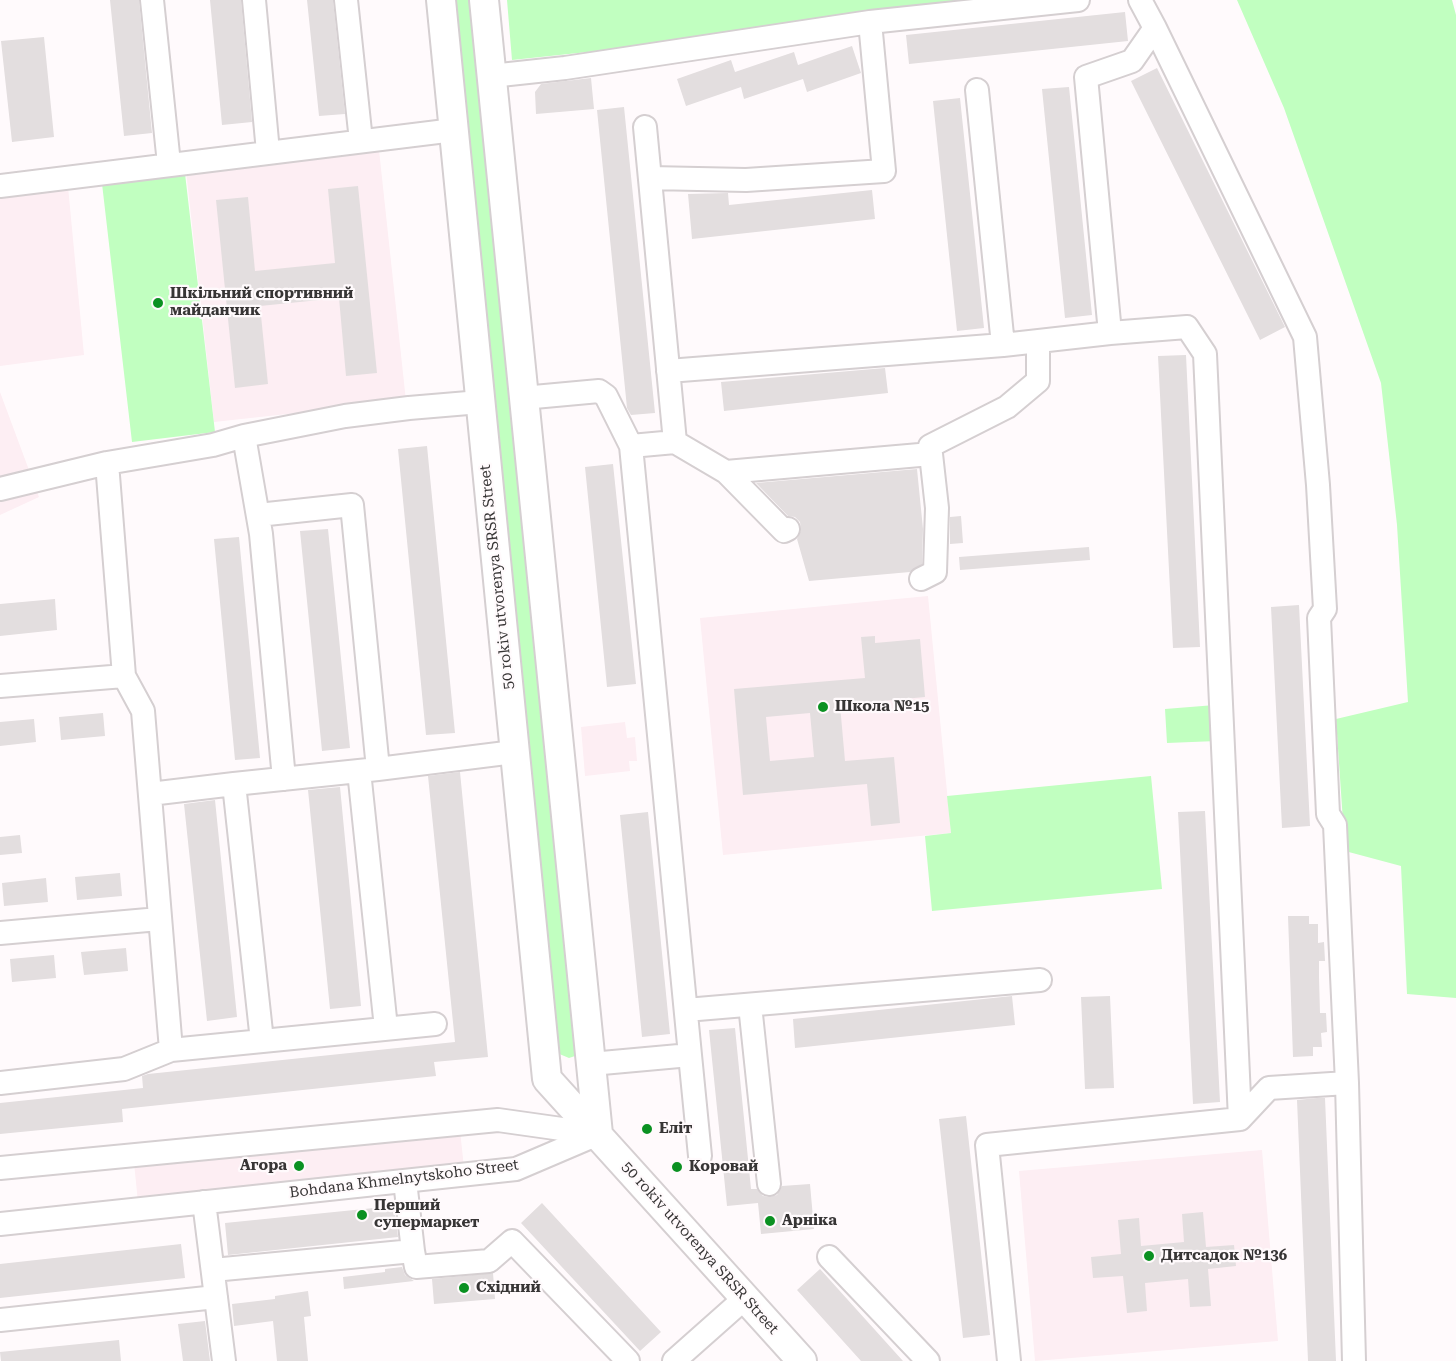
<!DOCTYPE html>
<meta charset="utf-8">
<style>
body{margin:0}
canvas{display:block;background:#fffafc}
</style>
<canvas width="1456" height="1361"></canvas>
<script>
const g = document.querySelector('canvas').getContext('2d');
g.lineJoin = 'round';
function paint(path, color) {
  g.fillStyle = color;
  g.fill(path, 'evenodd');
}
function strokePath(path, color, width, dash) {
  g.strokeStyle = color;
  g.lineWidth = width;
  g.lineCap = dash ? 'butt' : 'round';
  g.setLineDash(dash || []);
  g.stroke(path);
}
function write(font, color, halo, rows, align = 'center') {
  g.font = font + ' "Roboto Serif",serif';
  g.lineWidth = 4.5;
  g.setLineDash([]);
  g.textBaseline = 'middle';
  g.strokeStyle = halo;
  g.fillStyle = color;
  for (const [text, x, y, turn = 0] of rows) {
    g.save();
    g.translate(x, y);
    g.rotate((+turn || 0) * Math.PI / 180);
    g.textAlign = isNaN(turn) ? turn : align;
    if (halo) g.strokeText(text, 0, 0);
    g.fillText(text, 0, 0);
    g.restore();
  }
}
paint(new Path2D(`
 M 379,150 L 406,401 L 214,422 L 186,171 Z
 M 67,176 L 84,355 L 0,366 L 0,178 Z
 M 0,392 L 39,497 L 0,515 Z
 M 928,596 L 951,833 L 723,855 L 700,618 Z
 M 625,722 L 627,738 L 635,737 L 637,761 L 629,761 L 630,771 L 585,776 L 581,727 Z
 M 460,1130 L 464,1168 L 138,1202 L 134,1163 Z
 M 1262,1150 L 1278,1341 L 1035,1361 L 1019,1171 Z`), '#fdeef3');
paint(new Path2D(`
 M 450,0 L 474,0 L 580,1050 L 575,1056 L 569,1058 L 557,1053 Z
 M 507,0 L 1078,0 L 512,60 Z
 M 1237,0 L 1452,0 L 1456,15 L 1456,998 L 1407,994 L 1401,866 L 1345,851 L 1336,719 L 1408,702 L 1397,525 L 1381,383 L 1284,108 Z
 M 184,165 L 215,432 L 132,442 L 101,175 Z
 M 1215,705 L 1217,741 L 1167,743 L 1165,709 Z
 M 1151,776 L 1162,889 L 932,911 L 925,836 L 951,833 L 947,796 Z`), '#c1ffc0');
paint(new Path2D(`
 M 110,0 L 139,0 L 152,133 L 124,136 Z
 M 210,0 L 241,0 L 252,122 L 222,125 Z
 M 307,0 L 333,0 L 345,114 L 319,116 Z
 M 1125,12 L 1128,41 L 909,64 L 906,35 Z
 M 44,37 L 54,137 L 12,142 L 1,41 Z
 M 852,46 L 861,73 L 807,92 L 803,79 L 744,99 L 741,87 L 686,106 L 677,79 L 731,60 L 735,72 L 794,52 L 798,65 Z
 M 1157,68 L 1285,327 L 1260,340 L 1131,81 Z
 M 591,78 L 594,109 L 536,114 L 535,92 L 541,84 Z
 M 1069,87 L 1092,315 L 1065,318 L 1042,89 Z
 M 960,98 L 984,328 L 957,331 L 933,101 Z
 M 624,107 L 655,413 L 631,415 L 627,408 L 597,110 Z
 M 358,186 L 377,373 L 346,376 L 339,298 L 260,306 L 268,384 L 235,388 L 216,200 L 248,197 L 255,271 L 335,263 L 328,189 Z
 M 872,190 L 875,219 L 692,239 L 688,194 L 728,193 L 729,205 Z
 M 1186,355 L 1200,647 L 1173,648 L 1158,356 Z
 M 885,368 L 888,393 L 724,411 L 721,382 Z
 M 427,446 L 455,733 L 426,735 L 398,449 Z
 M 613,464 L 636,684 L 607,687 L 585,467 Z
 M 917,469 L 923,529 L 922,564 L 910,572 L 809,581 L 797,539 L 801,530 L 800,522 L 795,517 L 788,516 L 756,483 Z
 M 961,516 L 963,543 L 950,544 L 950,517 Z
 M 328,529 L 350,748 L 322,751 L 300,531 Z
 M 239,537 L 260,758 L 235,760 L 214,539 Z
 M 1089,547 L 1090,560 L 960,570 L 959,557 Z
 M 55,599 L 57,630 L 0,636 L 0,604 Z
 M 1299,605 L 1310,826 L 1282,828 L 1271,607 Z
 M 875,636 L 875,643 L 920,639 L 925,697 L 840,705 L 845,761 L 894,757 L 900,823 L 871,826 L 867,784 L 743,795 L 734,689 L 865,678 L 861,637 ZM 810,713 L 814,757 L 770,761 L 766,717 Z
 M 103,713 L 105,736 L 61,740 L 59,717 Z
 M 34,719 L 36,742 L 0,746 L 0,722 Z
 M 460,772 L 488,1057 L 434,1062 L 436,1076 L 122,1109 L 123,1122 L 0,1134 L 0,1103 L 143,1088 L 142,1076 L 148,1074 L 455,1042 L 428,776 Z
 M 340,787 L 361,1006 L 330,1009 L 308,790 Z
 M 215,800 L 237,1017 L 207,1021 L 184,804 Z
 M 1205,811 L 1220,1102 L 1193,1104 L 1178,812 Z
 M 648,812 L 670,1034 L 642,1037 L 620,815 Z
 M 20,835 L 22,853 L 0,855 L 0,837 Z
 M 120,873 L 122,896 L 77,900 L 75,877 Z
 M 46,878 L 48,902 L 4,906 L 2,883 Z
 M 1288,916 L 1309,916 L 1309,924 L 1318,924 L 1318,943 L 1324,942 L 1325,961 L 1319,961 L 1319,977 L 1320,1013 L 1326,1013 L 1327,1032 L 1321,1033 L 1322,1047 L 1313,1047 L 1313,1056 L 1293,1057 Z
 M 126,948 L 128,971 L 84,975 L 81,952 Z
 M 54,955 L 56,978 L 12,982 L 10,959 Z
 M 1012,996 L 1015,1025 L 795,1048 L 793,1019 Z
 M 1110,996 L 1114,1088 L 1085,1089 L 1081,997 Z
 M 735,1028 L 751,1189 L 757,1189 L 763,1196 L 770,1197 L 777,1195 L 782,1186 L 810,1184 L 814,1229 L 761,1234 L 758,1203 L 727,1206 L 709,1030 Z
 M 1317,1098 L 1325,1098 L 1336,1361 L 1308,1361 L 1297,1100 Z
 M 966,1116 L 990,1335 L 963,1338 L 939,1119 Z
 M 542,1203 L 661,1332 L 640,1351 L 521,1223 Z
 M 394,1206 L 398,1237 L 228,1255 L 225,1223 Z
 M 1203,1212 L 1206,1247 L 1234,1245 L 1236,1266 L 1208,1269 L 1211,1306 L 1190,1307 L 1188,1279 L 1145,1283 L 1147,1311 L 1127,1313 L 1123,1276 L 1093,1278 L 1091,1257 L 1121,1254 L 1118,1220 L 1139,1218 L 1141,1246 L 1184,1242 L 1182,1214 Z
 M 181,1244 L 185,1278 L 0,1298 L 0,1264 Z
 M 402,1267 L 405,1275 L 414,1281 L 344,1289 L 343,1277 L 385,1272 L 385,1269 Z
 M 820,1269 L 903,1361 L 861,1361 L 797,1290 Z
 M 493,1273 L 495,1299 L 434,1304 L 432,1279 Z
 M 308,1291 L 311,1316 L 304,1317 L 308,1361 L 277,1361 L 273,1321 L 234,1326 L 232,1304 L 275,1299 L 275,1296 Z
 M 205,1321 L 210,1361 L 183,1361 L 178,1324 Z
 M 119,1340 L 121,1361 L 1,1361 L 0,1352 Z`), '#e3dedf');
const minor = new Path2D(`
 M 152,0 L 169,164
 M 254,0 L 268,152
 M 346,0 L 361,141
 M 1155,28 L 1305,337 L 1318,485 L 1325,609 L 1319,618 L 1328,814 L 1335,825 L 1347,1083 L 1269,1088 L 1240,1119
 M 491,76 L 565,68 L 870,22 L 1078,0
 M 977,90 L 1003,345 L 1110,333 L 1086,77 L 1132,61 L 1155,28 L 1140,0
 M 645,127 L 675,442 L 631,446 L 690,1055
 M 650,178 L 746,180 L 884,171 L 870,22
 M 0,186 L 454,130
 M 668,371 L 1003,345
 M 523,398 L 599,391 L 606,396 L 631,446
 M 244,436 L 261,534 L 284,779
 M 675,442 L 726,472 L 931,454 L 937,508 L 935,572 L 921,579
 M 930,446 L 1007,407 L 1038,381 L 1038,341
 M 726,472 L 784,531 L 788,529
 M 0,489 L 107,463
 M 258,515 L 352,505 L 378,769
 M 0,686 L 124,676
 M 359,771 L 386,1028
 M 150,794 L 234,784
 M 0,933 L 159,919
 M 750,1005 L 769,1184
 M 686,1010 L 1040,980
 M 262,1041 L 234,784 L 378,769 L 514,752
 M 171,1050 L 435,1024
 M 591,1064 L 690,1055 L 700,1156
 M 0,1083 L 124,1069 L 171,1050 L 143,711 L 124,676 L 107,463 L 213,445 L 244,436 L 345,416 L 409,408 L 480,402
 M 1347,1083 L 1354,1361
 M 0,1168 L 498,1120 L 597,1134
 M 204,1202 L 224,1361
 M 0,1224 L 516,1169 L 598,1134
 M 413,1251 L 416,1267 L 489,1261 L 512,1241 L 628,1361
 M 829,1257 L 928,1361
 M 213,1270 L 413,1251 L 405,1181
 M 0,1320 L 216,1297
 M 674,1361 L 745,1298
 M 1009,1361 L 987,1145 L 1240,1119 L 1205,354 L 1187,327 L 1110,333`);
const major = new Path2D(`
 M 441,0 L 547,1079 L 802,1361
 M 484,0 L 598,1134`);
strokePath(minor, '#d5cfd1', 26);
strokePath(major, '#d5cfd1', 32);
strokePath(minor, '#fff', 22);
strokePath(major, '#fff', 28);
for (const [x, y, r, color] of [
 [158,303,6,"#0b9122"],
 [823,707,6,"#0b9122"],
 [647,1129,6,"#0b9122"],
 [299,1166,6,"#0b9122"],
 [677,1167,6,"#0b9122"],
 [362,1215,6,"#0b9122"],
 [770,1221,6,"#0b9122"],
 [1149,1256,6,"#0b9122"],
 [464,1288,6,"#0b9122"]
]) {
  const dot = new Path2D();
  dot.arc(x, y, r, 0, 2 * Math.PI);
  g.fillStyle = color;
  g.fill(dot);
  strokePath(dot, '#fffafc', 2);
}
write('bold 15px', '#373535', '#fffafc', [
 ["Шкільний спортивний",170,294],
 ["майданчик",170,311],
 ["Школа №15",835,707],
 ["Еліт",659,1129],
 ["Агора",287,1166,"right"],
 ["Коровай",689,1167],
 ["Перший",374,1206],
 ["супермаркет",374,1223],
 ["Арніка",782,1221],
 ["Дитсадок №136",1161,1256],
 ["Східний",476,1288]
], 'left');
write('15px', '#373535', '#fffafc', [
 ["50 rokiv utvorenya SRSR Street",497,577,-96],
 ["Bohdana Khmelnytskoho Street",404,1179,-7],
 ["50 rokiv utvorenya SRSR Street",700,1248,48]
]);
</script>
